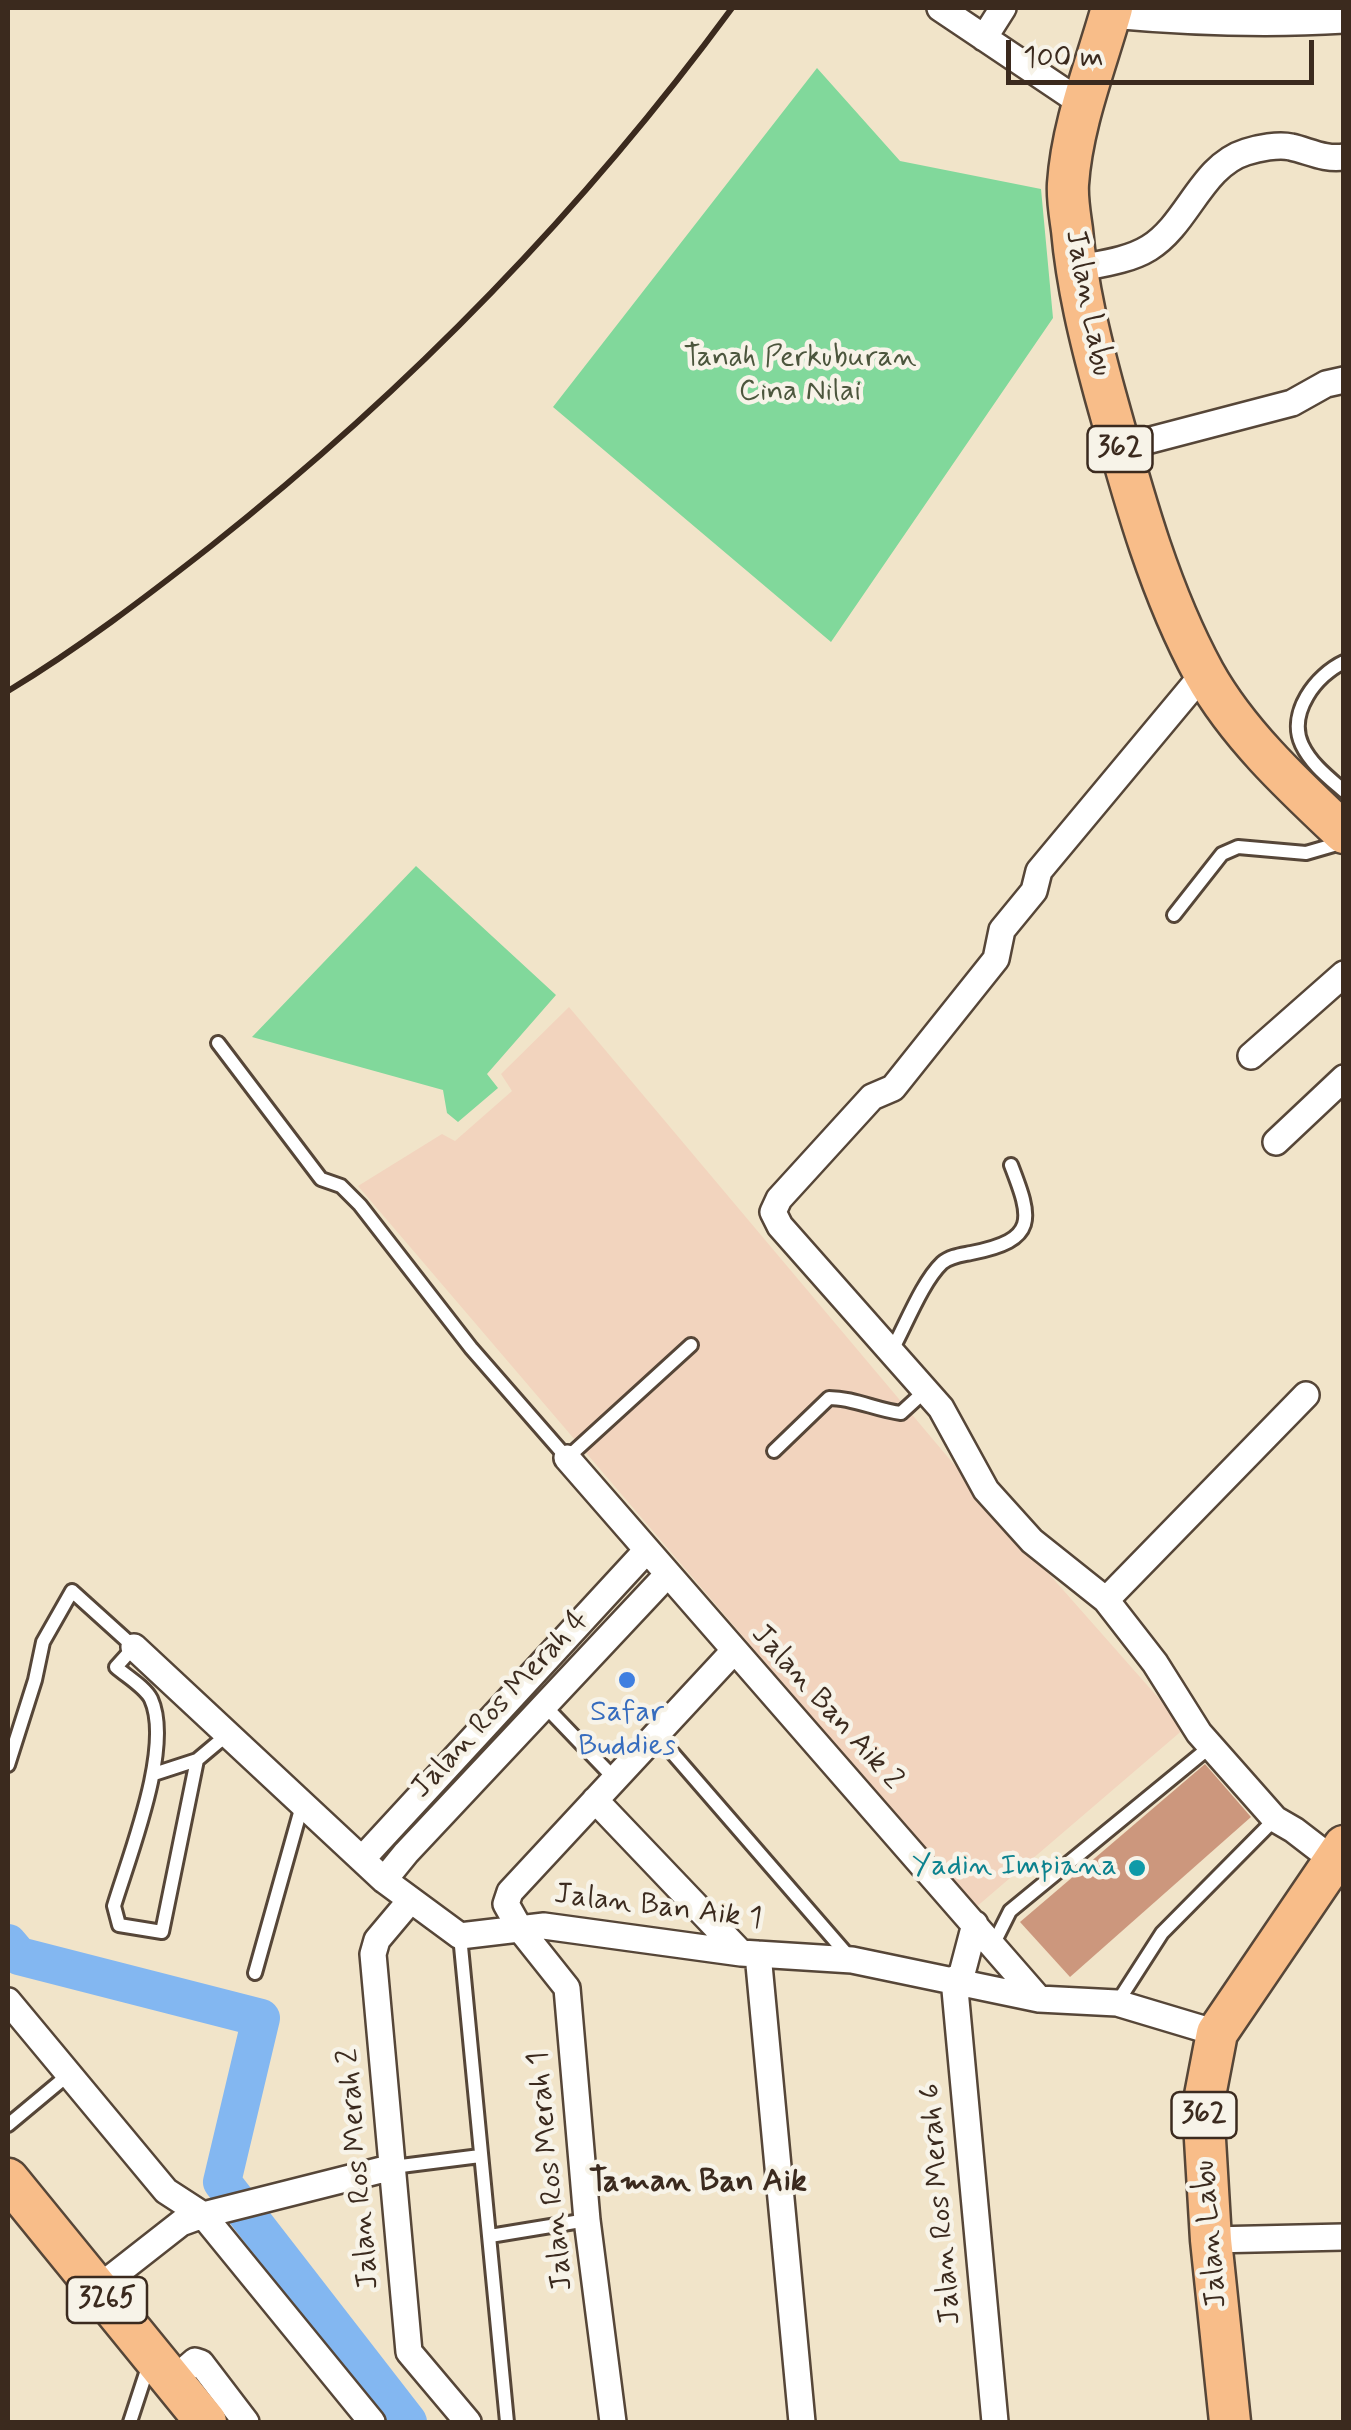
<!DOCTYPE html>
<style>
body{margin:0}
#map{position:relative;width:1351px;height:2430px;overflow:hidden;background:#f1e4c9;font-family:Mynerve,sans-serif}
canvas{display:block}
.frame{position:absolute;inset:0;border:10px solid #3b2a1e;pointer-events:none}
.scale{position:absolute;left:1006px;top:40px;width:308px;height:45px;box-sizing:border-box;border:5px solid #3b2a1e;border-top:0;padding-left:12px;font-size:30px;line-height:35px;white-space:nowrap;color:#3b2a1e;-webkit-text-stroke:8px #f7f3e8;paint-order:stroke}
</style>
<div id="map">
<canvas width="1351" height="2430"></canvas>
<div class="frame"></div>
<div class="scale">100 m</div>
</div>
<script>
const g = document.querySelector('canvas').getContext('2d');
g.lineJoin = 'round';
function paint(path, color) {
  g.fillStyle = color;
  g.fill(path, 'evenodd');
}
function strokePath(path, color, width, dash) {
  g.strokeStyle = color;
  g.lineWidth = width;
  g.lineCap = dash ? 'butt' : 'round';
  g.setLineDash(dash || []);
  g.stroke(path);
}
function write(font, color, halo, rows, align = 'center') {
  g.font = font + ' Mynerve,sans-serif';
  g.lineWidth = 9;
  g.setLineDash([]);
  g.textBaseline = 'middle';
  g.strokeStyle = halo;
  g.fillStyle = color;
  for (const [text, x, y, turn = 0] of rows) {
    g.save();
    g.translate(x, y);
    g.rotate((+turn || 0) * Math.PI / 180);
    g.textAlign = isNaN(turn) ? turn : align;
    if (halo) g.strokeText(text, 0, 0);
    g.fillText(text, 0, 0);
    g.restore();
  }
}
paint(new Path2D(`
 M 569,1007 L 989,1506 L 1185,1728 L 975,1908 L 358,1186 L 442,1134 L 455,1141 L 512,1091 L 501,1074 Z`), '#f2d4be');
paint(new Path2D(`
 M 817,68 L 900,161 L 1041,189 L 1053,318 L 831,642 L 553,407 Z
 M 416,866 L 556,995 L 487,1074 L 498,1088 L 458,1122 L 447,1113 L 443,1090 L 252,1037 Z`), '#81d89b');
strokePath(new Path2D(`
 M 8,1943 L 19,1956 L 261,2018 L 222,2182 L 408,2422`), '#83b7f1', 38);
paint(new Path2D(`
 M 1205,1764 L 1251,1817 L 1070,1977 L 1020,1922 Z`), '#cc977d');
const service = new Path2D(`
 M 1344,662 C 1316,675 1287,713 1302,745 C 1311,764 1328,777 1344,791
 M 1174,915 L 1222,854 L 1238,847 L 1306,853 L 1344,842
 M 218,1043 L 321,1179 L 341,1186 L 360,1205 L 471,1348 L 567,1458 L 691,1345
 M 891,1352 C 905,1327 922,1282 942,1263 C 950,1256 961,1255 971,1253 C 1038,1240 1032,1219 1011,1165
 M 774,1451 L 829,1398 C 854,1398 876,1410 901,1413 L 925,1391
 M 545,1706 L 614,1778
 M 656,1734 L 851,1959
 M 8,1765 L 35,1680 L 43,1642 L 72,1591 L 134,1647 L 116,1667 C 126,1676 145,1687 151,1699 C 173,1747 129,1856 114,1906 L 119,1925 L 162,1932 L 197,1760 L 228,1734
 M 154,1774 L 197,1760
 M 460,1936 L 507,2422
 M 993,1945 L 1010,1911 L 1211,1746
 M 255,1973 L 303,1802
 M 1117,2003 L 1162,1933 L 1275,1819
 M 8,2125 L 68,2075
 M 393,2167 L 480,2156
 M 490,2236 L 587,2220
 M 130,2422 L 149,2364`);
const minor = new Path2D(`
 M 940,8 L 1083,104
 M 1110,15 C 1188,22 1265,25 1344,20
 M 984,38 L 1003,8
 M 1075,269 C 1099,264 1128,261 1149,248 C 1188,224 1201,166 1246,152 C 1258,148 1279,144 1291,147 C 1309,151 1325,160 1344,157
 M 1120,448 L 1292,403 L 1326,384 L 1344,380
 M 1204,673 L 1039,871 L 1034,891 L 1002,930 L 996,959 L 893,1088 L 872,1097 L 779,1199 L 773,1212 L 780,1226 L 941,1408 L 986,1490 L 1032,1541 L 1106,1600 L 1155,1663 L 1199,1733 L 1275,1819 L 1294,1830 L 1333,1860
 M 1251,1056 L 1344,974
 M 1276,1142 L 1344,1078
 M 567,1458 L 1039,1999
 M 1106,1600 L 1306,1395
 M 134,1647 L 384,1880 L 460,1936 L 544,1926 L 741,1953 L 852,1960 L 1039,1999 L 1117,2003 L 1217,2033
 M 595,1800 L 741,1953
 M 363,1858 L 647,1550
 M 384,1880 L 406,1853 L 667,1575
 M 409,1902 L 377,1940 L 373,1954 L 409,2352 L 468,2422
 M 758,1954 L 802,2422
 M 954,1979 L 995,2422
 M 960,1981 L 975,1924
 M 8,2001 L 166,2191 L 203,2215 L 372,2422
 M 1211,2240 L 1344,2237
 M 98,2288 L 181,2223 L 203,2215 L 393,2167
 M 172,2381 L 195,2361 L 201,2363 L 246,2422
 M 613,2422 L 587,2220 L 567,1988 L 520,1929 L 506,1904 L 510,1892 L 733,1652`);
const primary = new Path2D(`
 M 1112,8 C 1096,65 1072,124 1068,184 C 1067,199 1070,215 1072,230 C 1077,286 1090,339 1105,394 C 1131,487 1157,587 1204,673 C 1238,734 1293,785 1344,833
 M 8,2179 L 206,2422
 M 1230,2422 L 1211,2240 L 1203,2106 L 1217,2033 L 1344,1846`);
strokePath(service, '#564638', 18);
strokePath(minor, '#564638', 30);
strokePath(primary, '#564638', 45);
strokePath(service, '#fff', 12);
strokePath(minor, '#fff', 25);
strokePath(primary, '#f8bd89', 40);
strokePath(new Path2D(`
 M 8,691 C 79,648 146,597 211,546 C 408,390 584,209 732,8`), '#3b2a1e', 6);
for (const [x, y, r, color] of [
 [627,1680,10,"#3f7fe0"],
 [1137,1868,10,"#0f9aa8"]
]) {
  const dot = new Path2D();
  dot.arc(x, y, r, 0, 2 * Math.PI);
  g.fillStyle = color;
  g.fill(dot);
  strokePath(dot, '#f7f3e8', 4);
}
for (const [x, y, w] of [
 [1120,449,65],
 [1204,2115,65],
 [107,2300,80]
]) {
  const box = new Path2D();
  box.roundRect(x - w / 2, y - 23, w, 46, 8);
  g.fillStyle = '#f7f3e8';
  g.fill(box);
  strokePath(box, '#3b2a1e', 2.5);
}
write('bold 28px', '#3b2a1e', null, [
 ["362",1120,449],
 ["362",1204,2115],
 ["3265",107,2300]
]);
write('30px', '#3b2a1e', '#f7f3e8', [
 ["Jalan Labu",1087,303,79],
 ["Jalan Ros Merah 4",501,1705,-47],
 ["Jalan Ban Aik 2",826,1708,48],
 ["Jalan Ban Aik 1",658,1908,7],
 ["Jalan Ros Merah 2",360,2169,-95],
 ["Jalan Ros Merah 1",552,2171,-96],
 ["Jalan Ros Merah 6",942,2204,-95],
 ["Jalan Labu",1212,2234,-95]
]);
write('30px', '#4c563d', '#f7f3e8', [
 ["Tanah Perkuburan",800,359],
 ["Cina Nilai",800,393]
]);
write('30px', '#366cbe', '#f7f3e8', [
 ["Safar",627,1714],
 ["Buddies",627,1748]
]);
write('30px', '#0d838f', '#f7f3e8', [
 ["Yadin Impiana",1117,1868]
], 'right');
write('bold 32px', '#3b2a1e', '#f7f3e8', [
 ["Taman Ban Aik",698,2183]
]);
</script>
